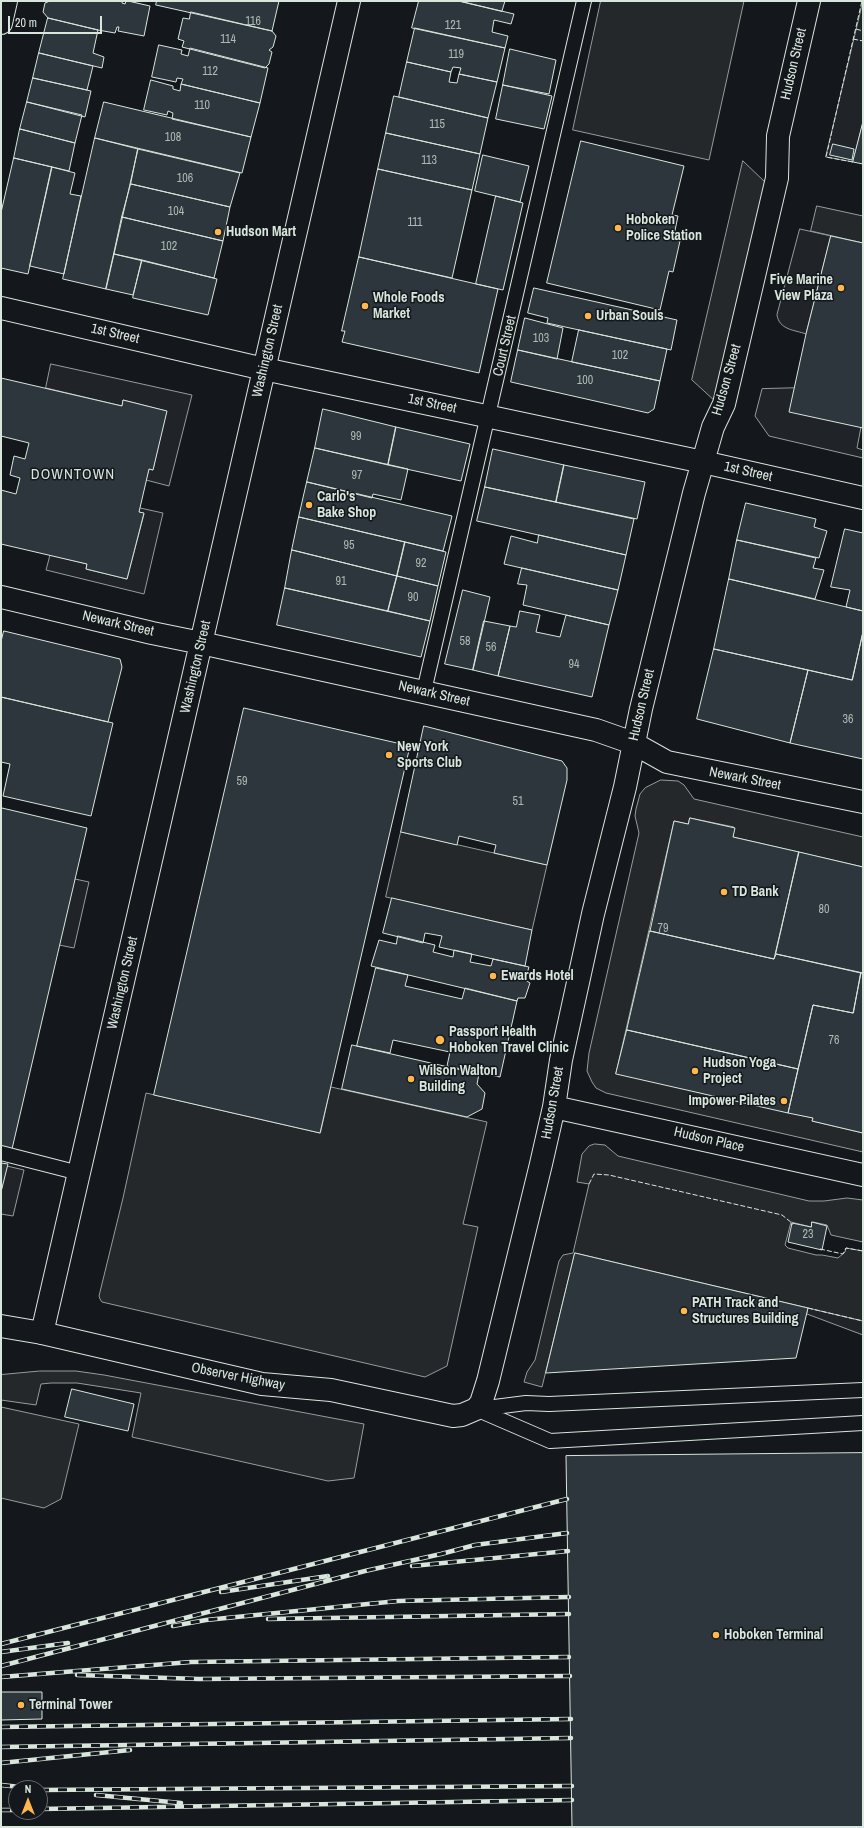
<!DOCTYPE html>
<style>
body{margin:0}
#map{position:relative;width:864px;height:1828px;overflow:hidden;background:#14181c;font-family:"Archivo Narrow",sans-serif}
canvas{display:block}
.frame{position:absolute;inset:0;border:2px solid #d8e6dc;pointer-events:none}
.north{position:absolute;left:8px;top:1780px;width:40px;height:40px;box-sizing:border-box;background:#14181c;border:1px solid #626a69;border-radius:50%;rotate:0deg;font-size:11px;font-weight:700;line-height:16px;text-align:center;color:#d8e6dc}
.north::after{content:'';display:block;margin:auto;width:14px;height:18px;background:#ffb74d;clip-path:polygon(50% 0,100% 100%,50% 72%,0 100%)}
.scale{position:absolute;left:8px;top:16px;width:94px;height:18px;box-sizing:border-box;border:2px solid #d8e6dc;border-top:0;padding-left:5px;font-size:12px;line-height:14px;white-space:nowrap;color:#d8e6dc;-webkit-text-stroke:3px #14181c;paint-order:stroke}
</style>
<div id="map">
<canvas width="864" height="1828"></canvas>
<div class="frame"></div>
<div class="north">N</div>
<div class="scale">20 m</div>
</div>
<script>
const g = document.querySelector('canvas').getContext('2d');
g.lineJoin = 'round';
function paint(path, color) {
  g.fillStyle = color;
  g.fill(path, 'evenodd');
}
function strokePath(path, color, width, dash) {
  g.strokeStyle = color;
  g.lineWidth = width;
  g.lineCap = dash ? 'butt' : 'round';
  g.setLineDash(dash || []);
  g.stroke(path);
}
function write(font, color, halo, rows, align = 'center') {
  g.font = font + ' "Archivo Narrow",sans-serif';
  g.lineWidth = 3;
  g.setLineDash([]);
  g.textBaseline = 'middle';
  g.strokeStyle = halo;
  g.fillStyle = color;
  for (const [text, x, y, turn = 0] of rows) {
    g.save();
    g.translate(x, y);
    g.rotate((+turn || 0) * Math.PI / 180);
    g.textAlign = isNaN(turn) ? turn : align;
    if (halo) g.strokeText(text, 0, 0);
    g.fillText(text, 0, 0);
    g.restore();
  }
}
const green = new Path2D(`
 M 863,1 L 863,122 L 853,162 L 826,157 Z
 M 800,229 L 831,236 L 806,334 C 795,330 779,330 777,315 Z
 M 51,364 L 192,395 L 169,486 L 146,480 L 149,469 L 153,470 L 166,411 L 123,400 L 122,406 L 46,388 Z
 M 794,388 L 861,427 L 857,448 L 863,450 L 863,458 L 769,436 L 755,416 L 762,389 Z
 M 140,508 L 163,513 L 144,594 L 46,570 L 50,555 L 87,564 L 86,569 L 127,579 L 144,514 L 139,512 Z
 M 75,879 L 89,882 L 74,948 L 59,945 Z
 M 7,1166 L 24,1170 L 13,1216 L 1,1214 L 1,1192 Z
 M 808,1308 L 863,1321 L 863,1335 L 807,1314 Z`);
paint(green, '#202428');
strokePath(green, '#939e99', 1);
const parking = new Path2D(`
 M 601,1 L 744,1 L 709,160 L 573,130 Z
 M 743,161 L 766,183 L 717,403 L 692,380 Z
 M 817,206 L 863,216 L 863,243 L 811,231 Z
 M 661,780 L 678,781 L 684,785 L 694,799 L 863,837 L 863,867 L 733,837 L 734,827 L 690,818 L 688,824 L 674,821 L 616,1073 L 813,1118 L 812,1121 L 863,1133 L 863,1152 L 606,1093 L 596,1088 L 592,1082 L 587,1071 L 589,1053 L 639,833 L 635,816 L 636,809 L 640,794 L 645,788 Z
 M 401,832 L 547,865 L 532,930 L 386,897 Z
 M 331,1087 L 487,1122 L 463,1224 L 478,1227 L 447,1366 L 425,1377 L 102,1302 L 100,1299 L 99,1296 L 123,1198 L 146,1093 L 320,1133 Z
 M 595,1144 L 605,1145 L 618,1156 L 809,1201 L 824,1201 L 847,1198 L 863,1200 L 863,1242 L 831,1235 L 827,1225 L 813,1222 L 811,1227 L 791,1222 L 785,1245 L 788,1248 L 816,1255 L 822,1255 L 838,1258 L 845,1252 L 846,1248 L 863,1251 L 863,1321 L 575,1253 L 542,1387 L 524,1382 L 527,1372 L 535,1360 L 537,1352 L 559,1261 L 563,1255 L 573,1253 L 589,1184 L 577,1182 L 582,1154 L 589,1146 Z
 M 40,1371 L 76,1371 L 104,1375 L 364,1424 L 354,1478 L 328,1481 L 132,1437 L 141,1393 L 77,1383 L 51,1383 L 41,1384 L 36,1405 L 1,1400 L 1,1375 Z
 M 1,1407 L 79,1424 L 61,1499 L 44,1508 L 1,1498 Z`);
paint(parking, '#24282b');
strokePath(parking, '#939e99', 1);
const building = new Path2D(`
 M 122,1 L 122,3 L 125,4 L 126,1 L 128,1 L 150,6 L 144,36 L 118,31 L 119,27 L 117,27 L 115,33 L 98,30 L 48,18 L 43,12 L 45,3 L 50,1 Z
 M 157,1 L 279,1 L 272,31 L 156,5 Z
 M 419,1 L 459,1 L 514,14 L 511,24 L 494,20 L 492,32 L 508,36 L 505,48 L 412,28 Z
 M 459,1 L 505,1 L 502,11 Z
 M 191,12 L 272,31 L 276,36 L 273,47 L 269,50 L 272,52 L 269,64 L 265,68 L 182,47 L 184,41 L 178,39 L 183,18 L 189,19 Z
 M 48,18 L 98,30 L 93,53 L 104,57 L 102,68 L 39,53 Z
 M 415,28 L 505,48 L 497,82 L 459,74 L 461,68 L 453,67 L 451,72 L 407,62 Z
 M 159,45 L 182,50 L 181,54 L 188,56 L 190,48 L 268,68 L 260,103 L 181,84 L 183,79 L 177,78 L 176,82 L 152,77 Z
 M 510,49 L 556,60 L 549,94 L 503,85 Z
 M 39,53 L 93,66 L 87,90 L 33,78 Z
 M 407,62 L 451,72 L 449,82 L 457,83 L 459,74 L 497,82 L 488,118 L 399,97 Z
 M 33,78 L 91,91 L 85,117 L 27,102 Z
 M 151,80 L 173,86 L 173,89 L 180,91 L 181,84 L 260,103 L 251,137 L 172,119 L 173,113 L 168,111 L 167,115 L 144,110 Z
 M 503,85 L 552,96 L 544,129 L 496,119 Z
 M 394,96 L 488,118 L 480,154 L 386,133 Z
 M 27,102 L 82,115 L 75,143 L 20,129 Z
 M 104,102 L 251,137 L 242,173 L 95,138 Z
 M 863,122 L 863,164 L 853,162 Z
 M 20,129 L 75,143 L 69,171 L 14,158 Z
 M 386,133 L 480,154 L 472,190 L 378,169 Z
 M 95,138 L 138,149 L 106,289 L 63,279 Z
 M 581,141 L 684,166 L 672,215 L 678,216 L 673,240 L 680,241 L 673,272 L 669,271 L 660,310 L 547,283 Z
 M 833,144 L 854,149 L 852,160 L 830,155 Z
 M 138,149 L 240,173 L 230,207 L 131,184 Z
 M 483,155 L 529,166 L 520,202 L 475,191 Z
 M 14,158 L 52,167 L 28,274 L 1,268 L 1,213 Z
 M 52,167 L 75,173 L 70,194 L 81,196 L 64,274 L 30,266 Z
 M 378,169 L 472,190 L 452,278 L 359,257 Z
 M 131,184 L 230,207 L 223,241 L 122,217 Z
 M 496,196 L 523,203 L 503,290 L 476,284 Z
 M 122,217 L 223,241 L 214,278 L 114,254 Z
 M 831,236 L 863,243 L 863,428 L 789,412 L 806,334 Z
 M 114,254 L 142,260 L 133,295 L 106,289 Z
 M 359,257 L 498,289 L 479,373 L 342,342 L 345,331 L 342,331 Z
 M 142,260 L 217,279 L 208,315 L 133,298 Z
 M 534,288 L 677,320 L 671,350 L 547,323 L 548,318 L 528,313 Z
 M 525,318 L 563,328 L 557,359 L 518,350 Z
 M 579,330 L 667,349 L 660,381 L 572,362 Z
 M 518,350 L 660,381 L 654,409 L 648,413 L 511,382 Z
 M 1,378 L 122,406 L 123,400 L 167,411 L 153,470 L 149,469 L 139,512 L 144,513 L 127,579 L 86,569 L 87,564 L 1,544 L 1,490 L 16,494 L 20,478 L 10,475 L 14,456 L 25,459 L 29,443 L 1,436 Z
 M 323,409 L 396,427 L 388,465 L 315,448 Z
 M 396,427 L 470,444 L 461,481 L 388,465 Z
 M 315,448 L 408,469 L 401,500 L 373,494 L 372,498 L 307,482 Z
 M 493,449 L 564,465 L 556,502 L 485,487 Z
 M 564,465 L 645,482 L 637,519 L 556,502 Z
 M 307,482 L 452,516 L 443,551 L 299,517 Z
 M 485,487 L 634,519 L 626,555 L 477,521 Z
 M 746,503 L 816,519 L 814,527 L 827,531 L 819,558 L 737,540 Z
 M 299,517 L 405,542 L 397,576 L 292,550 Z
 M 845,529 L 863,533 L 863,611 L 846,607 L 850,590 L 831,587 Z
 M 539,535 L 626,555 L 618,590 L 504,564 L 511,536 L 537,543 Z
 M 737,540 L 816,558 L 813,568 L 824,570 L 815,599 L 729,579 Z
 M 405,542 L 446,552 L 438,586 L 397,576 Z
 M 292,550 L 397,576 L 388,611 L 285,588 Z
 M 522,568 L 618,590 L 609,625 L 523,605 L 527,585 L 518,584 Z
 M 397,576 L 438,586 L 430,621 L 388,611 Z
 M 729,579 L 863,611 L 863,632 L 852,680 L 714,649 Z
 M 285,588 L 430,621 L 421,657 L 277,625 Z
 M 463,590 L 490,597 L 473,670 L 445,664 Z
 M 520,611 L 540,615 L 536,632 L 560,637 L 566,615 L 609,625 L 592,697 L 498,676 L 510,626 L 516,627 Z
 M 484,621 L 510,626 L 498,676 L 473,670 Z
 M 4,631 L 120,659 L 122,667 L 108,722 L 1,697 L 1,642 Z
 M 863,632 L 863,759 L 790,743 L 808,670 L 852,680 Z
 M 714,649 L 808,670 L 790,743 L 697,719 Z
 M 1,697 L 113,723 L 91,816 L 3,796 L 10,764 L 1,762 Z
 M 244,708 L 410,746 L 320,1133 L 154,1095 Z
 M 424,726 L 562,761 L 567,768 L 567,780 L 547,865 L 494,853 L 496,845 L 459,836 L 457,845 L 401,832 Z
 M 2,808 L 87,828 L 12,1149 L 1,1146 L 1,814 Z
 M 690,818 L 735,828 L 733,837 L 799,852 L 774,959 L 650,931 L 674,821 L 688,824 Z
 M 799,852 L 863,867 L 863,973 L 776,954 Z
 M 392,898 L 532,930 L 525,966 L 439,947 L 442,936 L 425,933 L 423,943 L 383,933 Z
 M 650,931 L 774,959 L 776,954 L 861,973 L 853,1013 L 813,1005 L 798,1069 L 627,1030 Z
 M 398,936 L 435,945 L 433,952 L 453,957 L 454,950 L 472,954 L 470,962 L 491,966 L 493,959 L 529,967 L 525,980 L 530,983 L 525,998 L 518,998 L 517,1001 L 371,966 L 379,940 L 396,944 Z
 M 376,968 L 408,975 L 405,986 L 462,999 L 465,988 L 517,1001 L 500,1077 L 447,1066 L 450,1052 L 393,1040 L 390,1053 L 357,1046 Z
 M 861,973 L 863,973 L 863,1133 L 812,1121 L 813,1118 L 788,1113 L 813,1005 L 853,1013 Z
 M 627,1030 L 798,1069 L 788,1113 L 616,1074 Z
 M 352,1045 L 479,1074 L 477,1084 L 485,1093 L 482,1109 L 467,1117 L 342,1089 Z
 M 1,1163 L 8,1164 L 1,1192 Z
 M 812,1222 L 827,1226 L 822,1250 L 788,1242 L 792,1223 L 811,1227 Z
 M 575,1253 L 808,1308 L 796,1358 L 546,1373 Z
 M 72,1389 L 134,1404 L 128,1431 L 65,1417 Z
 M 863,1453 L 863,1827 L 572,1827 L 566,1456 Z
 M 1,1692 L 42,1692 L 42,1719 L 1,1720 Z`);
paint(building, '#2c363c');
strokePath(building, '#d8e6dc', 1);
const service = new Path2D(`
 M 424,691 L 584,1
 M 1,1153 L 79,1173
 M 476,1409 L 550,1441 L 863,1423
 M 479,1409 L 526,1403 L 549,1404 L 863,1390`);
const tertiary = new Path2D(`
 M 1,23 L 6,1
 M 1,308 L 264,369 L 703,462 L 863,498
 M 201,643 L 596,730 L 633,743 L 667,762 L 863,802
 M 554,1107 L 863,1175
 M 42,1333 L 262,1384 L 331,1390 L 453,1416 L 462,1415 L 476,1409 L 481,1403 L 488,1381 L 541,1164 L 554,1107 L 561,1060 L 593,914 L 625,787 L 641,709 L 694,493 L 713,427 L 724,404 L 777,178 L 778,136 L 809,1`);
const secondary = new Path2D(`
 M 1,597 L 152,633 L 201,643
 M 1,1326 L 42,1333 L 349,1`);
strokePath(service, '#d8e6dc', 16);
strokePath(tertiary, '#d8e6dc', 24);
strokePath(secondary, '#d8e6dc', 24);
strokePath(service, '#14181c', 14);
strokePath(tertiary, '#14181c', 22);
strokePath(secondary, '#14181c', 22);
const rail = new Path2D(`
 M 412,1566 L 568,1551
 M 221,1592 L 328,1576
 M 268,1619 L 569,1614
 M 173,1626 L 206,1620 L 398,1601 L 569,1597
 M 1,1644 L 567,1499
 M 1,1652 L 68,1643
 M 1,1666 L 365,1571 L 441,1554 L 475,1545 L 567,1533
 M 77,1675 L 199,1679 L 570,1676
 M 1,1677 L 191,1662 L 569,1657
 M 1,1727 L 571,1719
 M 1,1747 L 571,1738
 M 1,1763 L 130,1750
 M 1,1785 L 30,1788
 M 40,1790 L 572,1786
 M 96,1795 L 181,1803
 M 40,1809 L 572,1800
 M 1,1810 L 16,1810`);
strokePath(rail, '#d8e6dc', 4.5);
strokePath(rail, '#14181c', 3, [9]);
strokePath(new Path2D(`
 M 856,29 L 863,31
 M 853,39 L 863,41
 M 853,162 L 826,157 L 862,1
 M 589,1184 L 594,1174 L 609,1175 L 782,1215 L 792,1223 L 792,1225
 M 820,1249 L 843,1254 L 846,1248 L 863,1251
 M 808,1308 L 863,1321`), '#d8e6dc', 1, [5, 2]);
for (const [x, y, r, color] of [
 [618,228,4,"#ffb74d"],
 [218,232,4,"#ffb74d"],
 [841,288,4,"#ffb74d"],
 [365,306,4,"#ffb74d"],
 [588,316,4,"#ffb74d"],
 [309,505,4,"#ffb74d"],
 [389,755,4,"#ffb74d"],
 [724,892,4,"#ffb74d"],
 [493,976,4,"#ffb74d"],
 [440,1040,5,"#ffb74d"],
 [695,1071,4,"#ffb74d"],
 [411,1079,4,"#ffb74d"],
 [784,1101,4,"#ffb74d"],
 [684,1311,4,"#ffb74d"],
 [716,1635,4,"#ffb74d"],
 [21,1705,4,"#ffb74d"]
]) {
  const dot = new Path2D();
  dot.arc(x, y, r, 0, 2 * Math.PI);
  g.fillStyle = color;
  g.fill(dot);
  strokePath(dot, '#14181c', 1.5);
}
write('12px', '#adbab4', null, [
 ["116",253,22],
 ["121",453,26],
 ["114",228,40],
 ["119",456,55],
 ["112",210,72],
 ["110",202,106],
 ["115",437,125],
 ["108",173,138],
 ["113",429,161],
 ["106",185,179],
 ["104",176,212],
 ["111",415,223],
 ["102",169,247],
 ["103",541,339],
 ["102",620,356],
 ["100",585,381],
 ["99",356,437],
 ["97",357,476],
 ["95",349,546],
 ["92",421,564],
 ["91",341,582],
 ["90",413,598],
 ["58",465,642],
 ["56",491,648],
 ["94",574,665],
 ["36",848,720],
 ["59",242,782],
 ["51",518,802],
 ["80",824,910],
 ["79",663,929],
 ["76",834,1041],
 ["23",808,1235]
]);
write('14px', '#d8e6dc', '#14181c', [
 ["Hudson Street",794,64,-77],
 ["1st Street",115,334,13],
 ["Court Street",505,346,-77],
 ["Washington Street",268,351,-77],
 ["Hudson Street",727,380,-74],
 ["1st Street",432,404,12],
 ["1st Street",748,472,13],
 ["Newark Street",118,624,13],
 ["Washington Street",196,667,-77],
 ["Newark Street",434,694,13],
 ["Hudson Street",642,705,-77],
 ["Newark Street",745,779,11],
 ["Washington Street",123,983,-77],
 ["Hudson Street",553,1103,-80],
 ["Hudson Place",709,1140,13],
 ["Observer Highway",238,1377,11]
]);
write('bold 14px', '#d8e6dc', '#14181c', [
 ["Hoboken",626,220],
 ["Police Station",626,236],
 ["Hudson Mart",226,232],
 ["Five Marine",833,280,"right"],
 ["View Plaza",833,296,"right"],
 ["Whole Foods",373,298],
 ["Market",373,314],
 ["Urban Souls",596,316],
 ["Carlo's",317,497],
 ["Bake Shop",317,513],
 ["New York",397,747],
 ["Sports Club",397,763],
 ["TD Bank",732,892],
 ["Ewards Hotel",501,976],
 ["Passport Health",449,1032],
 ["Hoboken Travel Clinic",449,1048],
 ["Hudson Yoga",703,1063],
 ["Project",703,1079],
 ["Wilson Walton",419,1071],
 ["Building",419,1087],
 ["Impower Pilates",776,1101,"right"],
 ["PATH Track and",692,1303],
 ["Structures Building",692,1319],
 ["Hoboken Terminal",724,1635],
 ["Terminal Tower",29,1705]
], 'left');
g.letterSpacing = '1px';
write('15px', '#d8e6dc', '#14181c', [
 ["DOWNTOWN",73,475]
]);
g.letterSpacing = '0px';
</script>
